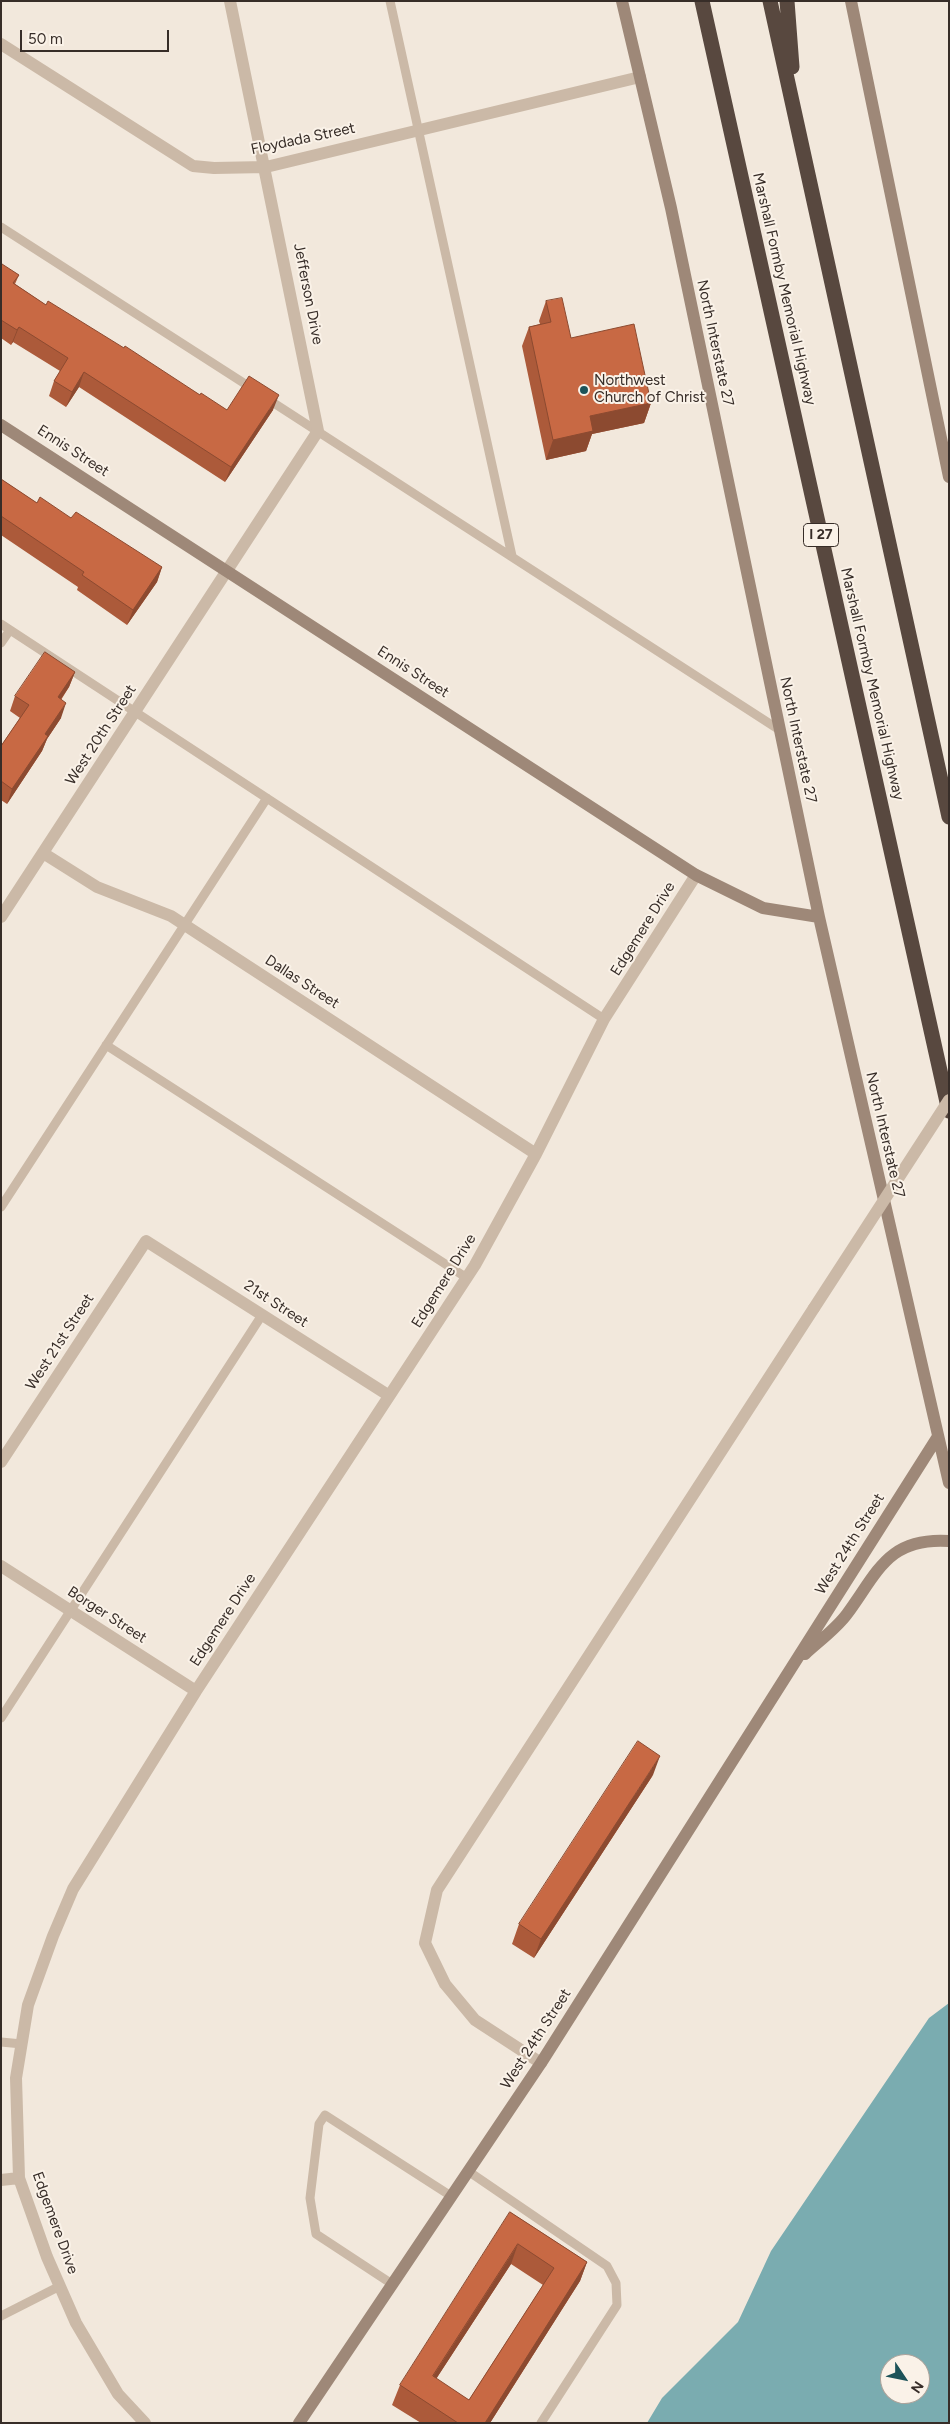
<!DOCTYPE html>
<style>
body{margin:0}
#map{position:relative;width:950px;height:2424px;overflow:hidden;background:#f2e8dc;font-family:Figtree,sans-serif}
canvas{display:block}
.frame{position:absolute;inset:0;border:2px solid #372d28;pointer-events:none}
.north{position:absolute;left:880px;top:2354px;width:50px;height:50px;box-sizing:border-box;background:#faf2e8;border:1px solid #aca39b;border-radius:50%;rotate:124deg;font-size:14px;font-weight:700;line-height:20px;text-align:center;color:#372d28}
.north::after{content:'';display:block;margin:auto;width:18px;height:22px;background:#1d5359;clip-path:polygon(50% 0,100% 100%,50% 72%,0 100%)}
.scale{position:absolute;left:20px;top:30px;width:149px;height:22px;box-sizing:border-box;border:2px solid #372d28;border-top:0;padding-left:6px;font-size:15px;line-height:18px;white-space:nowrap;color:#372d28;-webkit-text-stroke:4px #faf2e8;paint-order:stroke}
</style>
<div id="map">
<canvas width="950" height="2424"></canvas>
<div class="frame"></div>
<div class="north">N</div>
<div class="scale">50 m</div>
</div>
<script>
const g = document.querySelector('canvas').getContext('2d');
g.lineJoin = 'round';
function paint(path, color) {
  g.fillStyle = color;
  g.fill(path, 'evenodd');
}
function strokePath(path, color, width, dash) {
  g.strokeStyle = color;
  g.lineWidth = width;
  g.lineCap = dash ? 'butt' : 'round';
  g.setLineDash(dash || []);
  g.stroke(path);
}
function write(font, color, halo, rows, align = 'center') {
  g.font = font + ' Figtree,sans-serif';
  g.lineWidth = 4;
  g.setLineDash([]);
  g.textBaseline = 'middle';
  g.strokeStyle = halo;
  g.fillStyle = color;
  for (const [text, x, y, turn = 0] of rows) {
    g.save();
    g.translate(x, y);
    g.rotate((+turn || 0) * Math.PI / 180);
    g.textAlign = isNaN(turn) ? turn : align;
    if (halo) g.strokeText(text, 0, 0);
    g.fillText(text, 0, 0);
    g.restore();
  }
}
paint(new Path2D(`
 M 949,2003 L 949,2423 L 647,2423 L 662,2398 L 738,2322 L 771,2251 L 929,2018 ZM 890,2364 L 920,2364 L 920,2394 L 890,2394 Z`), '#7aacb0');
strokePath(new Path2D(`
 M 390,1 L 512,556
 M 1,227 L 253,389
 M 266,398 L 778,729
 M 1,624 L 604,1019
 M 1,643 L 10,630
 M 106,1045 L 467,1278
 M 1,1207 L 267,798
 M 1,1718 L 262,1315
 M 1,2042 L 22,2044
 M 468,2171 L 607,2266 L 616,2283 L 617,2305 L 541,2423
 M 392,2284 L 316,2234 L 310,2198 L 319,2124 L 325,2115 L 451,2196
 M 1,2316 L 60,2286`), '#cbb9a7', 9);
strokePath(new Path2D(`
 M 1,44 L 193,166 L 214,168 L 266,167 L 640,77
 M 43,853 L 97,887 L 171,916 L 536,1154
 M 1,917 L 318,431 L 230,1
 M 1,1462 L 146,1241 L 388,1395
 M 1,1566 L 196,1691
 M 1,2180 L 19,2178
 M 145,2423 L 118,2394 L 76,2323 L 47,2257 L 19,2178 L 16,2078 L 28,2005 L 53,1936 L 73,1889 L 196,1691 L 475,1265 L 536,1154 L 604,1019 L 696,875`), '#cbb9a7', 12);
strokePath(new Path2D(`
 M 541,2063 L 475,2020 L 445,1984 L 425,1943 L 437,1890 L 814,1308`), '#cbb9a7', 12);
strokePath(new Path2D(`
 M 622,1 L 671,208 L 819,917 L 949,1483
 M 851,1 L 949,477
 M 1,425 L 696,875 L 763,908 L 819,917
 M 805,1654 C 819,1641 836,1629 847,1614 C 878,1572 888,1537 949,1541
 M 299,2423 L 541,2063 L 937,1438`), '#9e8878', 12);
strokePath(new Path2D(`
 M 702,1 L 949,1111
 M 770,1 L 949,817
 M 787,1 L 792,67`), '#58483f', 15);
strokePath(new Path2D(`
 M 814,1308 L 949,1100`), '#cbb9a7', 12);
paint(new Path2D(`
 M 1,266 L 19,275 L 15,284 L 46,305 L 200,395 L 227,410 L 273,410 L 225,482 L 79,387 L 66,407 L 49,396 L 54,381 L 60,371 L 13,342 L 11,345 L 1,338 Z
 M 546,301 L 571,338 L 651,403 L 644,423 L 592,434 L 586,451 L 546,460 L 522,346 L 529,327 L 540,324 L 539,321 Z
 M 1,479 L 37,503 L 71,518 L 162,567 L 157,582 L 127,625 L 77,590 L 78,587 L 1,535 Z
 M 75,672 L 69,687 L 61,700 L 61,718 L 47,739 L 42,751 L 7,804 L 1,800 L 1,746 L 20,718 L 10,711 L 15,696 Z
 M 653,1775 L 534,1958 L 512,1944 L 519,1924 Z
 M 510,2212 L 587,2262 L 580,2281 L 490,2423 L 421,2423 L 392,2405 L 400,2385 ZM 511,2264 L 543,2285 L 469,2400 L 436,2379 Z`), '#ac5a3a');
paint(new Path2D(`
 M 19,327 L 13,342 L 11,345 L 17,330 Z
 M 84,372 L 79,387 L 66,407 L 72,392 Z
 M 279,395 L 273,410 L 225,482 L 231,467 Z
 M 651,403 L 644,423 L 592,434 L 586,451 L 546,460 L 553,440 L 590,416 Z
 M 162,567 L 157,582 L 127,625 L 133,610 Z
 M 75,672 L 69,687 L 52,712 L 58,697 Z
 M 66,703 L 61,718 L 47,739 L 42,751 L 7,804 L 12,789 L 45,734 Z
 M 660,1756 L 653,1775 L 534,1958 L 541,1939 Z
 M 518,2244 L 511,2264 L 425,2396 L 433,2376 Z
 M 587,2262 L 580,2281 L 490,2423 L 485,2423 Z`), '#8c4a30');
const building = new Path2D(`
 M 2,264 L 19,275 L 13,283 L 46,305 L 48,301 L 124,348 L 125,346 L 200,395 L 201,393 L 227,410 L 249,376 L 279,395 L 231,467 L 84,372 L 72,392 L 54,381 L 68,358 L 19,327 L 17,330 L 1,320 L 1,266 Z
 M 562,298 L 571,338 L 634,324 L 651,403 L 590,416 L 593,431 L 553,440 L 529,327 L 551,322 L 546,301 Z
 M 1,479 L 37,503 L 40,497 L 71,518 L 76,512 L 162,567 L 133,610 L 82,575 L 84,572 L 1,516 Z
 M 45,652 L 75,672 L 58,697 L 66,703 L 45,734 L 48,736 L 12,789 L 1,781 L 1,746 L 29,705 L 15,696 Z
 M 638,1741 L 660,1756 L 541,1939 L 519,1924 Z
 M 510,2212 L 587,2262 L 485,2423 L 458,2423 L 400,2385 ZM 518,2244 L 554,2268 L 469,2400 L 433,2376 Z`);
paint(building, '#c86944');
strokePath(building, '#8c4a30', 1);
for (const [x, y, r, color] of [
 [584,390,5,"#1d5359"]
]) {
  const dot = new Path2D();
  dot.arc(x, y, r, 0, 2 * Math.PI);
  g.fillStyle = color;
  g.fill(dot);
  strokePath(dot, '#faf2e8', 2);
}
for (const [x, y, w] of [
 [821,535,35]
]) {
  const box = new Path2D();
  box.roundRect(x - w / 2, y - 11.5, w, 23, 4);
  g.fillStyle = '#faf2e8';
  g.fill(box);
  strokePath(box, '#372d28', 1);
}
write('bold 14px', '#372d28', null, [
 ["I 27",821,535]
]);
write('15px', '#372d28', '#faf2e8', [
 ["Floydada Street",303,139,-12],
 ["Marshall Formby Memorial Highway",784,289,77],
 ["Jefferson Drive",308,294,79],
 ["North Interstate 27",715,343,78],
 ["Ennis Street",73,451,33],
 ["Ennis Street",413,672,33],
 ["Marshall Formby Memorial Highway",872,684,77],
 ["West 20th Street",101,735,-57],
 ["North Interstate 27",798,740,78],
 ["Edgemere Drive",643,929,-58],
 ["Dallas Street",302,982,33],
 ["North Interstate 27",885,1135,77],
 ["Edgemere Drive",444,1281,-58],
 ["21st Street",276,1304,33],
 ["West 21st Street",60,1342,-57],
 ["West 24th Street",850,1544,-58],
 ["Borger Street",107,1615,33],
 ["Edgemere Drive",223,1620,-57],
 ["West 24th Street",536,2039,-57],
 ["Edgemere Drive",55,2223,70]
]);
write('15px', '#372d28', '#faf2e8', [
 ["Northwest",594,381],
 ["Church of Christ",594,398]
], 'left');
</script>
